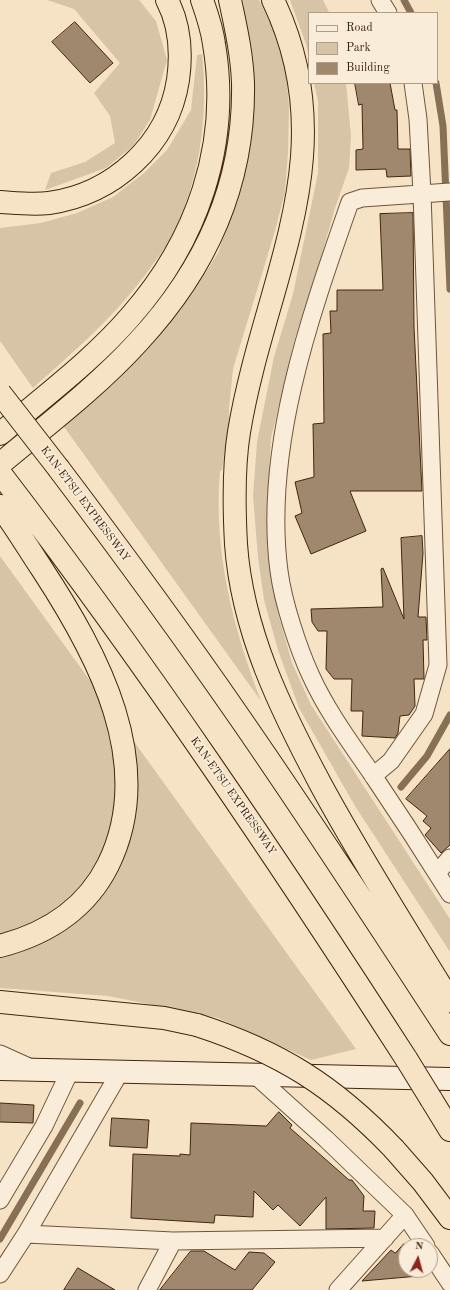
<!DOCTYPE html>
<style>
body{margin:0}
#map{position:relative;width:450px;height:1290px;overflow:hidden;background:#f6e3c5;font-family:"Old Standard TT",serif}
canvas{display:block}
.legend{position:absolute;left:308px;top:12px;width:130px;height:72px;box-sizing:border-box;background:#f9edd9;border:1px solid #af9d88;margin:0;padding:5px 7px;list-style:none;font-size:12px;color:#41250f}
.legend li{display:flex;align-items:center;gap:8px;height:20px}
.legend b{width:20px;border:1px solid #af9d88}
.north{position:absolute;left:398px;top:1238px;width:40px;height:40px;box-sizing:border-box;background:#f9edd9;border:1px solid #af9d88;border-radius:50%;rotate:6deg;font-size:11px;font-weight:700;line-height:16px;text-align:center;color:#41250f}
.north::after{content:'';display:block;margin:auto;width:14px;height:18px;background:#8f2418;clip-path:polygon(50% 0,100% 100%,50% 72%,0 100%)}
</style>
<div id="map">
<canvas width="450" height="1290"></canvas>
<ul class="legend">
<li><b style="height:5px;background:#f9edd9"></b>Road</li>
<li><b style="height:11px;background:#d7c3a6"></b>Park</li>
<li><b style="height:11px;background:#9f886e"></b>Building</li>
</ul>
<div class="north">N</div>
</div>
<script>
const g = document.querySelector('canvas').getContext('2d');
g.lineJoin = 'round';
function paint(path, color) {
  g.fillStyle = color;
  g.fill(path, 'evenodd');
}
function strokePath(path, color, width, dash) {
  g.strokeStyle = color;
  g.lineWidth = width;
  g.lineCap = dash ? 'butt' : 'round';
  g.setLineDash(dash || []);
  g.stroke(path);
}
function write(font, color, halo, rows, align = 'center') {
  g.font = font + ' "Old Standard TT",serif';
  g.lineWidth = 3.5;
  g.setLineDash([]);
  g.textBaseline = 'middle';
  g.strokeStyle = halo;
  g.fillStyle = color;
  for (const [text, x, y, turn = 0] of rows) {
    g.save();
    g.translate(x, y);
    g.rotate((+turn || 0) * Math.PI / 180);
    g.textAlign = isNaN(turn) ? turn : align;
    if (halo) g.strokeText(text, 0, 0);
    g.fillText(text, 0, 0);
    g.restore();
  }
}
paint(new Path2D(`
 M 47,0 L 139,0 L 156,21 L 167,60 L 150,120 L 133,146 L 106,168 L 45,190 L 51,173 L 85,162 L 115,143 L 110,116 L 94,93 L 120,63 L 74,9 Z
 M 243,0 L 259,0 L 274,31 L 286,71 L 289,107 L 288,153 L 285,192 L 275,231 L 233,369 L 229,408 L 229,423 L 222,470 L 220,471 C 213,550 233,628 261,701 L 62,424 L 97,396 L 152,344 L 194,290 L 218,253 L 240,190 L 249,140 L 248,54 Z
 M 290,0 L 323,0 L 329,12 L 309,13 L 309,58 L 306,44 Z
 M 202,54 C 209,118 199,185 169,242 C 164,250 158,257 153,264 C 120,312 76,350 33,388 L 0,341 L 0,228 L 41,223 L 77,213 L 113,197 L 144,173 L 167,150 L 191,110 L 197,55 Z
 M 314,83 L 346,83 L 351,136 L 349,168 L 335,208 L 317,272 L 295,338 L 271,438 L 268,491 L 270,561 L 278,613 L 292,663 L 311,705 L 450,919 L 450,952 L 355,806 L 299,708 L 278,650 L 264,600 L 258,557 L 253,496 L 257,442 L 274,357 L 293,294 L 318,173 L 318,101 Z
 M 0,556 L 356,1049 L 311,1060 L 218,1018 L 108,996 L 0,988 Z`), '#d7c3a6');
strokePath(new Path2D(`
 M 404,0 L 411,13
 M 436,83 L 443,126 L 450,289
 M 401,787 L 427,756 L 450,715
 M 0,1239 L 80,1103`), '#887057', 7);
const building = new Path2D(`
 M 75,22 L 113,63 L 90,83 L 52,42 Z
 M 355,83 L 390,83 L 395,110 L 397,110 L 398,149 L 410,149 L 411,176 L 387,177 L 386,169 L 356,170 L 356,150 L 363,149 L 362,104 L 359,105 Z
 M 413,213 L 414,327 L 422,491 L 350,491 L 366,531 L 311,554 L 295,516 L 302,513 L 295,482 L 314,477 L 313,424 L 324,423 L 323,334 L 331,333 L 330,311 L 337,311 L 337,290 L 383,290 L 380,214 Z
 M 422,536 L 423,553 L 418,617 L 426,617 L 427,640 L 423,640 L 424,679 L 414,679 L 415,706 L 409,715 L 400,716 L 398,733 L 395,738 L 362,736 L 363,711 L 351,711 L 352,679 L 334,679 L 326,669 L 327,631 L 318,631 L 312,622 L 311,609 L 383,607 L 381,569 L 383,568 L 404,619 L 401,538 Z
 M 450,749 L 450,845 L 441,853 L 425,835 L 431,828 L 423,821 L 427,816 L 406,799 Z
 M 0,1103 L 34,1105 L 33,1123 L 0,1122 Z
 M 279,1112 L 292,1125 L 290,1128 L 349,1180 L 352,1180 L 364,1196 L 363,1211 L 375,1211 L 374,1228 L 326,1229 L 326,1197 L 300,1226 L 278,1205 L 273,1210 L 254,1191 L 253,1217 L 215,1215 L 214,1223 L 131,1218 L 133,1154 L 180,1156 L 180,1154 L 190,1155 L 191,1123 L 266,1126 Z
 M 112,1118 L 149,1120 L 147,1148 L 110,1146 Z
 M 404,1244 L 407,1246 L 406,1270 L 424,1270 L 419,1276 L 362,1281 L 391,1250 L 395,1253 Z
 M 191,1251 L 204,1251 L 235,1270 L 249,1252 L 264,1253 L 275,1262 L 252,1290 L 160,1290 Z
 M 78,1268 L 115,1290 L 64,1290 Z`);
paint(building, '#9f886e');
strokePath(building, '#41250f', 1);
const street = new Path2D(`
 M 380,0 L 388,13
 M 450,192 L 362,198 L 350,202 C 310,316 263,448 279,571 C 283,602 298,648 311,676 C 327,711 350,742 372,774 C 399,814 425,854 450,894
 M 373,776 L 391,761 L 424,714 L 438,665 L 422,193 L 418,119 L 413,83
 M 437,873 L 450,858
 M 0,1054 L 31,1068
 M 255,1075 L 326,1139 L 405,1215 L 426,1246
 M 0,1200 L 44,1126 L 70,1071
 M 26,1234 L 173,1241 L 385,1238
 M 430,1253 L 450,1283
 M 0,1274 L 26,1234 L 120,1072
 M 147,1290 L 173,1241
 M 338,1290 L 405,1215`);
const secondary = new Path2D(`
 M 0,1069 L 450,1079`);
const highway = new Path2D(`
 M 273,0 C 347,154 264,280 239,432 C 233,469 234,507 236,544 C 242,631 281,710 321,785 C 361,859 406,929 450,1001
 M 0,202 C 16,203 33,205 49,203 C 113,194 168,145 178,80 C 182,52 180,25 167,0
 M 0,434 C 44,396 92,361 130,317 C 197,241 231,145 214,44 C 212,29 207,14 202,0
 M 0,464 C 47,425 97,387 138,342 C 206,269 245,184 243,83 C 242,55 236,28 230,0
 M 59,469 C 121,551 182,634 240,718 C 312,822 381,928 450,1034
 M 0,473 C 145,662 278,860 407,1060
 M 0,506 C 15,526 28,548 42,569 C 97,653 158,764 108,865 C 86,909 46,934 0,946
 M 0,1002 L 164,1018 L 197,1025
 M 431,1099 L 450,1130
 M 394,1149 L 423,1182 L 450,1218`);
strokePath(street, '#6e543c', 19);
strokePath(secondary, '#41250f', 24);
strokePath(highway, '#41250f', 24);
strokePath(street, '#f9edd9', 17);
strokePath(secondary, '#f9edd9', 22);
strokePath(highway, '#f6e3c5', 22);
const highwayBridge = new Path2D(`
 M 0,393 L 59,469
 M 197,1025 C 280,1052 334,1086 394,1149
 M 407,1060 L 431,1099`);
strokePath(highwayBridge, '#41250f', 24, []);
strokePath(highwayBridge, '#f6e3c5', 22);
write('11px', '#41250f', '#f9edd9', [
 ["KAN-ETSU EXPRESSWAY",85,504,53],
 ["KAN-ETSU EXPRESSWAY",233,796,55]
]);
</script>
